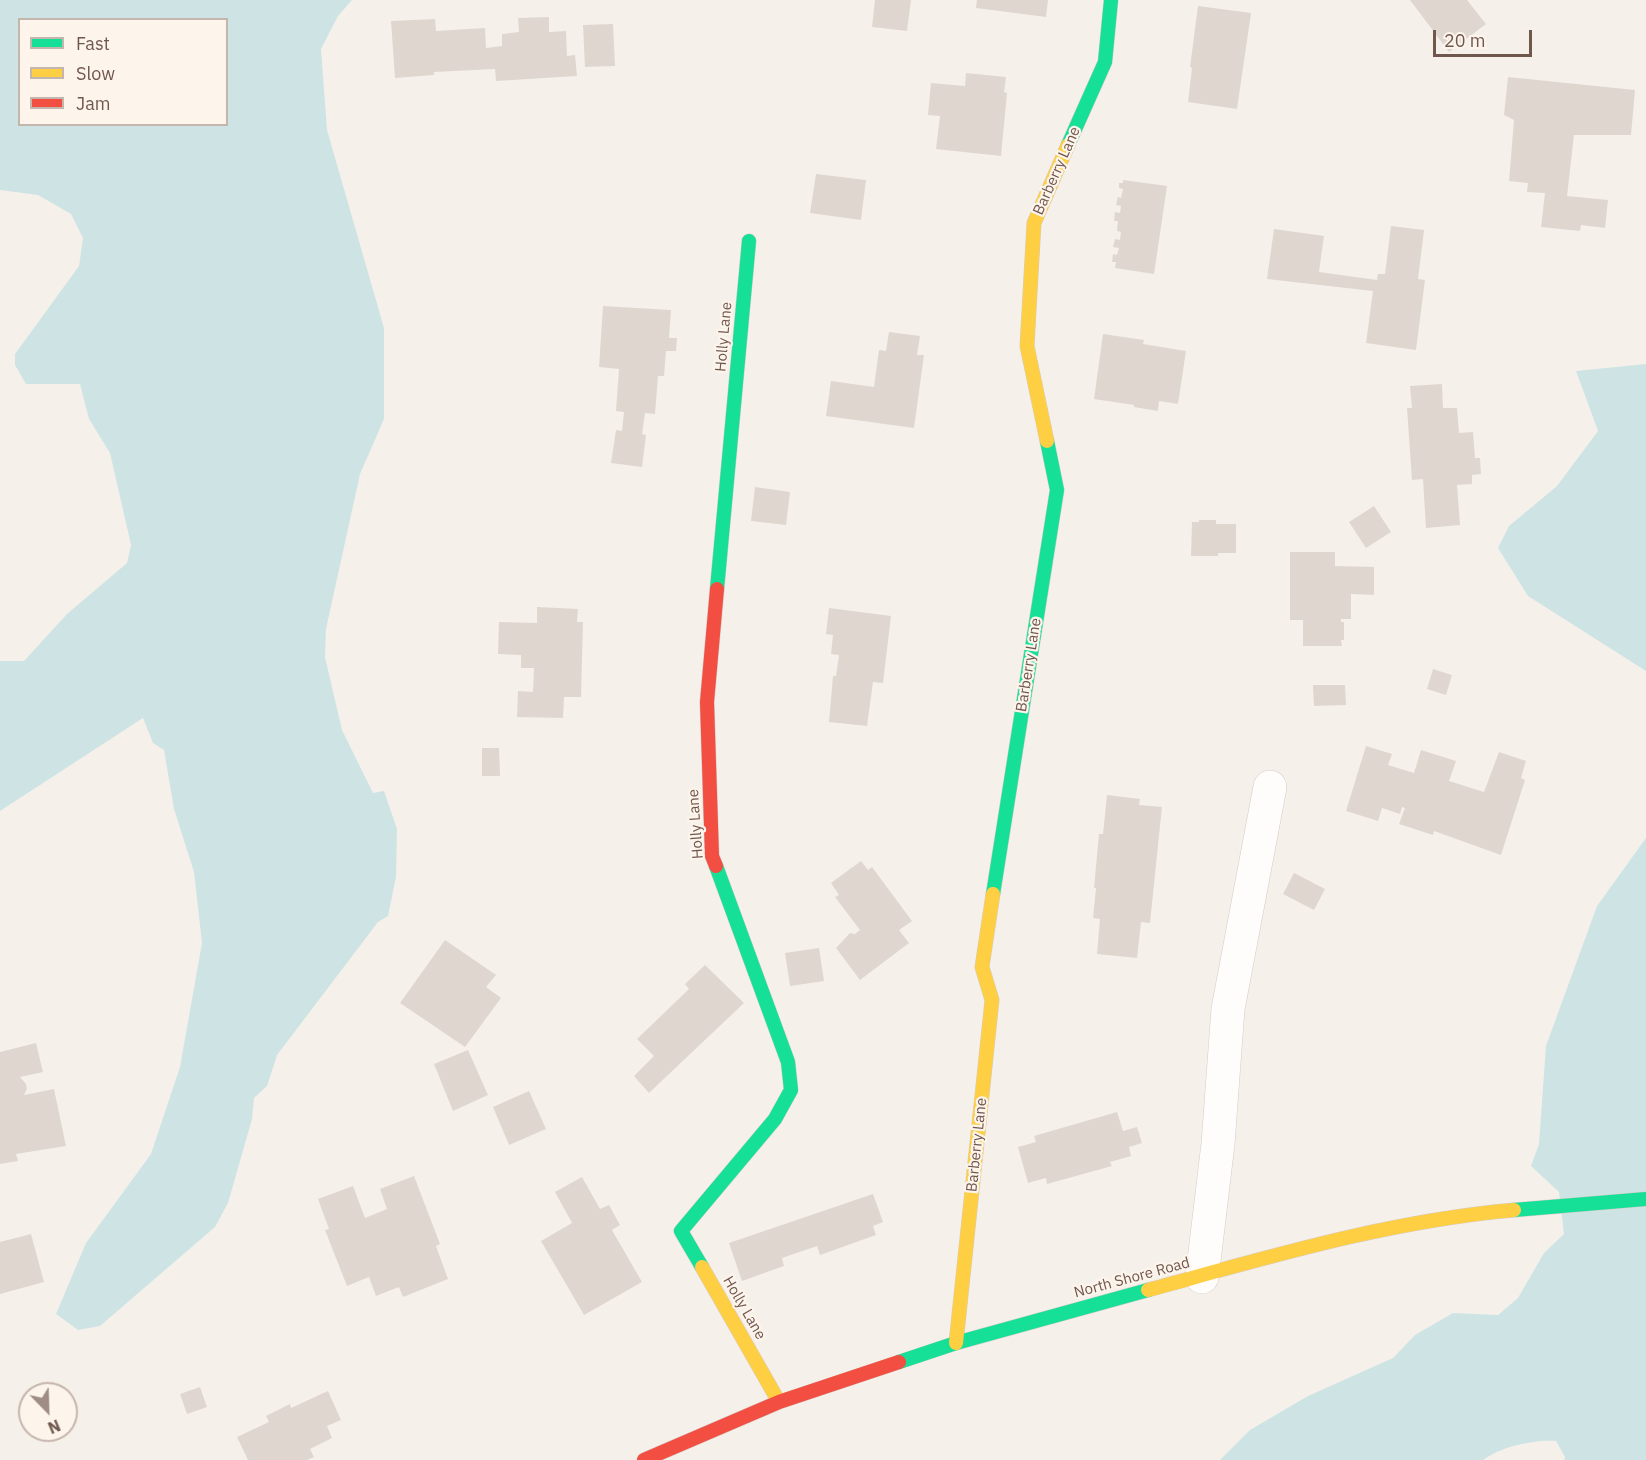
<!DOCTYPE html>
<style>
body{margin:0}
#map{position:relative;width:1646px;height:1460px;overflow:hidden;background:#f6f0ea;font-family:"IBM Plex Sans",sans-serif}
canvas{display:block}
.legend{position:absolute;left:18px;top:18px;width:210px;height:108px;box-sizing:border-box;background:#fdf5ec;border:2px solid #c5b6ad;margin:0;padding:8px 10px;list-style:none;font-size:18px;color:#70574e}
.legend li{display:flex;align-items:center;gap:12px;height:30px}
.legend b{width:30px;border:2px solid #c5b6ad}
.north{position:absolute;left:18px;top:1382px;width:60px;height:60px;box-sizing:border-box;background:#fdf5ec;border:2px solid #c5b6ad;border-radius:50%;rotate:157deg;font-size:16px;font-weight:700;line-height:24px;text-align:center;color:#70574e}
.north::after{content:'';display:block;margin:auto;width:21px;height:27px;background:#9f8d85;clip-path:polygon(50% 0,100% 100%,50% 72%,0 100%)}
.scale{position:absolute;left:1433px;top:30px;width:99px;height:27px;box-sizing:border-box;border:3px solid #70574e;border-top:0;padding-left:8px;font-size:18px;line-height:21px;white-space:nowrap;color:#70574e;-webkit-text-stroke:4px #fdf5ec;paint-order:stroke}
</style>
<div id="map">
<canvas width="1646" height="1460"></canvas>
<ul class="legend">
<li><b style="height:8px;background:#16e098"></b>Fast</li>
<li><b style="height:8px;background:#ffcf43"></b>Slow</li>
<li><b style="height:8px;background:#f24e42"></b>Jam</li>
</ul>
<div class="north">N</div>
<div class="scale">20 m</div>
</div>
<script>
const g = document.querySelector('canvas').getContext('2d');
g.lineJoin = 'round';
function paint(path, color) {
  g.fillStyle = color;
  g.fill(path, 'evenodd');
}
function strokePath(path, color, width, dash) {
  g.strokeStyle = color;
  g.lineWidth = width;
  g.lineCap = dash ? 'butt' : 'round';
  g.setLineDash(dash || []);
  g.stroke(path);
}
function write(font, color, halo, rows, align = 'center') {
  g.font = font + ' "IBM Plex Sans",sans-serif';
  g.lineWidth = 4.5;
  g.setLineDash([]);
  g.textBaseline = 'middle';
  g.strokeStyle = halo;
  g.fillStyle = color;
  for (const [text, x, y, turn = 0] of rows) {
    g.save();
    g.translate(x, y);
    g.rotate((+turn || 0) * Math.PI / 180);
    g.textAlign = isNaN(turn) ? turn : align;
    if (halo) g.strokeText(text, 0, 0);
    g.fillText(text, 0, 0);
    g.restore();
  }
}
paint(new Path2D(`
 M 0,0 L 352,0 L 338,16 L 321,49 L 327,130 L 384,328 L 384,419 L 360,474 L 326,629 L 325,657 L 342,730 L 373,793 L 384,791 L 397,829 L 396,877 L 388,916 L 378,922 L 277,1055 L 267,1086 L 254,1098 L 252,1119 L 228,1203 L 215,1227 L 100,1326 L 78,1330 L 56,1314 L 86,1243 L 151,1154 L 180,1067 L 202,943 L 194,872 L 174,809 L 164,750 L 153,743 L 143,718 L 0,811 L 0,661 L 24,661 L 67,614 L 127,563 L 131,545 L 110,453 L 89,419 L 80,384 L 26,384 L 15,365 L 15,354 L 79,266 L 83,238 L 71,214 L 38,195 L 0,190 ZM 20,20 L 226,20 L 226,124 L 20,124 Z
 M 1646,364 L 1646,671 L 1528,596 L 1498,548 L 1509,526 L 1557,486 L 1598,431 L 1576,371 Z
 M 1646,838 L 1646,1460 L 1564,1460 L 1565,1457 L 1556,1441 C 1535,1439 1500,1447 1483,1460 L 1220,1460 L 1250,1430 L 1308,1396 L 1393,1358 L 1415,1335 L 1453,1313 L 1498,1315 L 1518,1298 L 1544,1253 L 1564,1234 L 1559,1192 L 1531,1166 L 1539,1144 L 1546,1046 L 1597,906 Z`), '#cee4e4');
paint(new Path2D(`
 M 875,0 L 911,0 L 907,31 L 872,27 Z
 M 977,0 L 1048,0 L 1046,17 L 976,8 Z
 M 1410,0 L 1467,0 L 1486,24 L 1449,52 Z
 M 1198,6 L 1251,13 L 1237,109 L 1188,102 L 1192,68 L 1190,67 Z
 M 549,17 L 549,32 L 566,31 L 567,56 L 575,55 L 577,76 L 496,81 L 495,69 L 434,72 L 434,75 L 395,78 L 391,21 L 435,19 L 436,31 L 485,28 L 486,48 L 502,46 L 502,34 L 519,32 L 518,18 Z
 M 613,24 L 615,66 L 585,67 L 583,25 Z
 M 966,73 L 1006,77 L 1004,92 L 1007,93 L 1001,156 L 936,149 L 940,116 L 928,115 L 931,83 L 965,86 Z
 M 1508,77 L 1635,90 L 1631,135 L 1574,135 L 1567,196 L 1608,200 L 1605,228 L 1581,225 L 1580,231 L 1541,227 L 1545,193 L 1527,192 L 1528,183 L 1509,181 L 1514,120 L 1504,115 Z
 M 816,174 L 866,180 L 861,220 L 810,213 Z
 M 1123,180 L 1167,186 L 1154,274 L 1115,268 L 1116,262 L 1112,262 L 1113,254 L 1117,255 L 1119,248 L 1113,247 L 1115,239 L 1120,240 L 1121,232 L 1117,231 L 1118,221 L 1114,221 L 1115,212 L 1120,213 L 1121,206 L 1116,205 L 1118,197 L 1121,198 L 1123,189 L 1119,188 L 1119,183 L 1123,183 Z
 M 1391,226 L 1424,230 L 1418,279 L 1425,280 L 1416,350 L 1366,343 L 1373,291 L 1267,279 L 1274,229 L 1324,236 L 1319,272 L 1377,280 L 1378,274 L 1385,274 Z
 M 603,306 L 671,310 L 669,338 L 677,338 L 676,351 L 666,351 L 664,376 L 658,376 L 655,414 L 645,413 L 642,434 L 646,435 L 642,467 L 611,463 L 616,430 L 622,431 L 624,412 L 616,411 L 619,369 L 599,367 Z
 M 889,332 L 920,336 L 917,355 L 924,355 L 914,428 L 826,416 L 831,381 L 874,387 L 879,350 L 886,351 Z
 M 1103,334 L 1144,340 L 1143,344 L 1186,351 L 1178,404 L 1159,401 L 1158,411 L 1134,407 L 1134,405 L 1094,399 Z
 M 1442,384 L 1443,408 L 1457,408 L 1459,433 L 1473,432 L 1475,458 L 1480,458 L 1481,474 L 1472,475 L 1472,484 L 1457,485 L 1460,525 L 1426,528 L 1423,479 L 1412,480 L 1407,408 L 1412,408 L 1410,386 Z
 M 755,487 L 790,492 L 786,525 L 751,521 Z
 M 1374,506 L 1391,532 L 1366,548 L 1349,522 Z
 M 1199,520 L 1216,520 L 1216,524 L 1236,524 L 1236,553 L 1218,553 L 1218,556 L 1191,556 L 1192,522 L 1199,522 Z
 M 1290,552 L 1335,552 L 1335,566 L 1374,567 L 1374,595 L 1351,594 L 1351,619 L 1341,619 L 1341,622 L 1344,622 L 1344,640 L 1341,640 L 1342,646 L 1303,646 L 1303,620 L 1290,620 Z
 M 537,607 L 578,609 L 577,622 L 583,622 L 581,697 L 564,697 L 563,718 L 517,717 L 518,691 L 533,692 L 534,668 L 521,668 L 521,655 L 498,654 L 499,622 L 537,623 Z
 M 829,608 L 891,616 L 883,683 L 873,682 L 867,726 L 829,722 L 833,676 L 836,676 L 839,655 L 831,654 L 833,635 L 826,634 Z
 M 1433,669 L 1452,675 L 1446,695 L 1427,689 Z
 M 1313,685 L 1345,685 L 1346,705 L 1314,706 Z
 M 1366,746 L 1392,754 L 1388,765 L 1414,773 L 1421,750 L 1456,761 L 1449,781 L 1484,792 L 1499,752 L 1526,761 L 1521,778 L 1525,780 L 1501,855 L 1434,831 L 1433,835 L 1399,824 L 1405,808 L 1402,807 L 1400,814 L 1382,808 L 1378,821 L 1346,811 Z
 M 482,748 L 499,748 L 500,776 L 482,776 Z
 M 1107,795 L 1140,799 L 1139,805 L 1162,807 L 1150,923 L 1141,922 L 1137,958 L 1097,954 L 1100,919 L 1093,918 L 1096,888 L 1094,888 L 1099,834 L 1103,834 Z
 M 861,861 L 868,870 L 872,867 L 912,921 L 899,930 L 909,943 L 860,980 L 836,948 L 850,933 L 855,934 L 860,930 L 835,897 L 839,895 L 831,883 Z
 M 1294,873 L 1325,889 L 1314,910 L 1283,894 Z
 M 445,940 L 496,975 L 486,987 L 501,998 L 465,1047 L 400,1003 Z
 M 819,948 L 824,981 L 790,986 L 785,953 Z
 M 705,965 L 744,1003 L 649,1093 L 634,1076 L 654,1056 L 637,1039 L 689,989 L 685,984 Z
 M 36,1043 L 43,1072 L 20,1077 L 26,1084 L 27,1089 L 24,1095 L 54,1089 L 66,1146 L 16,1154 L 18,1161 L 0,1164 L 0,1052 Z
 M 468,1050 L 488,1095 L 453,1111 L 434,1064 Z
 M 529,1091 L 546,1129 L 509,1145 L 493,1107 Z
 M 1117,1112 L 1123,1131 L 1137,1127 L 1142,1143 L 1129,1147 L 1131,1156 L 1110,1162 L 1112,1166 L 1047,1184 L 1046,1178 L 1028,1183 L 1018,1147 L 1036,1142 L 1034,1136 Z
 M 414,1176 L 440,1244 L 436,1246 L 448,1279 L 403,1297 L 399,1287 L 376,1296 L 369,1277 L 347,1286 L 325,1230 L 329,1229 L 318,1199 L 353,1186 L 365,1218 L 387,1209 L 380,1189 Z
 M 582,1177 L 600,1209 L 609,1205 L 620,1225 L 612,1230 L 642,1282 L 584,1315 L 541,1241 L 572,1223 L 555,1192 Z
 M 873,1194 L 883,1222 L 873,1226 L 876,1235 L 820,1255 L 817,1246 L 782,1258 L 784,1266 L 742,1281 L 729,1243 Z
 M 31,1234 L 44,1282 L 0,1294 L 0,1242 Z
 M 200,1387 L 207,1407 L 187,1414 L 180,1394 Z
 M 328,1391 L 341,1420 L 327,1426 L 332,1438 L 310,1449 L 314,1457 L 307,1460 L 248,1460 L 237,1437 L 269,1422 L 266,1416 L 290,1404 L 291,1408 Z`), '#dfd6d0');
const street = new Path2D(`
 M 1202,1277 L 1218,1144 L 1228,1009 L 1270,787`);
const fast = new Path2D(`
 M 1068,145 L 1105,62 L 1111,0
 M 717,589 L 749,241
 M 993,894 L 1057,490 L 1047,441
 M 1514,1210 L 1646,1199
 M 702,1267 L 681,1231 L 775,1119 L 791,1090 L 788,1062 L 716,866
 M 899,1362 L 956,1343 L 1148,1290`);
const slow = new Path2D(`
 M 1047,441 L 1027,346 L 1034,223 L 1068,145
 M 702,1267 L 779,1402
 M 1148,1290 C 1269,1257 1388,1221 1514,1210
 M 956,1343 L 992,1000 L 982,967 L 993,894`);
const jam = new Path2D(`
 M 716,866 L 712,856 L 707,702 L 717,589
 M 644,1460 L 779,1402 L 899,1362`);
strokePath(street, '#d3ccc6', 34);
strokePath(fast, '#d4ccc7', 15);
strokePath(slow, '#d4ccc7', 15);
strokePath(jam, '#d4ccc7', 15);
strokePath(street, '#fefdfc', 33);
strokePath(fast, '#16e098', 14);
strokePath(slow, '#ffcf43', 14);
strokePath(jam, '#f24e42', 14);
write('15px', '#70574e', '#fdf5ec', [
 ["Barberry Lane",1057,171,-66],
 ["Holly Lane",724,337,-85],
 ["Barberry Lane",1029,665,-81],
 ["Holly Lane",696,824,-94],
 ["Barberry Lane",977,1145,-84],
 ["North Shore Road",1132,1278,-15],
 ["Holly Lane",744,1308,60]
]);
</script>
